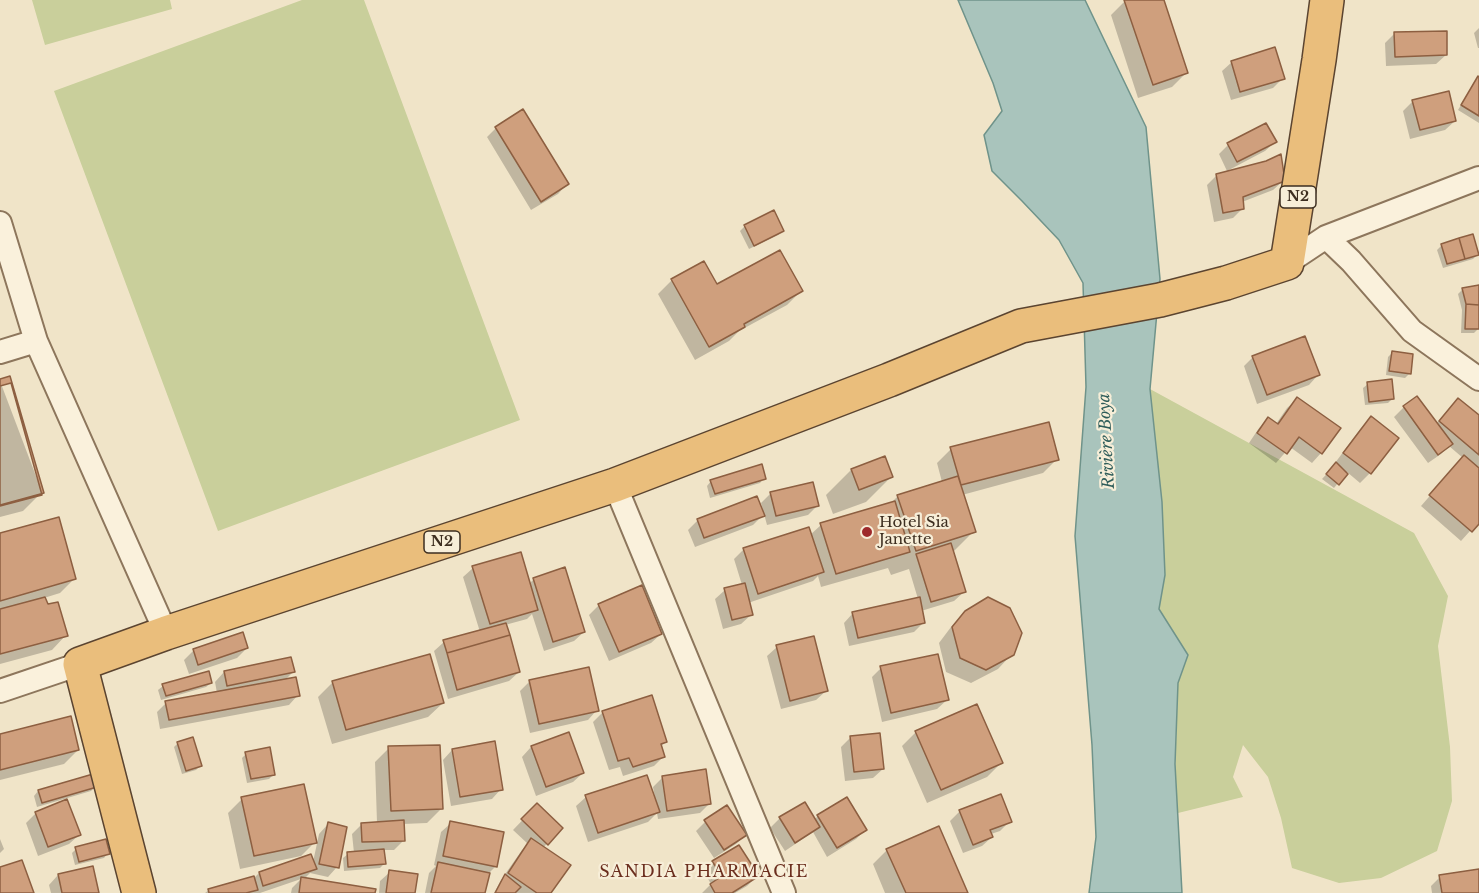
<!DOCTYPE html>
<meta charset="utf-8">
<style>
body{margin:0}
canvas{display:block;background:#f0e4c8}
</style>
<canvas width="1479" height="893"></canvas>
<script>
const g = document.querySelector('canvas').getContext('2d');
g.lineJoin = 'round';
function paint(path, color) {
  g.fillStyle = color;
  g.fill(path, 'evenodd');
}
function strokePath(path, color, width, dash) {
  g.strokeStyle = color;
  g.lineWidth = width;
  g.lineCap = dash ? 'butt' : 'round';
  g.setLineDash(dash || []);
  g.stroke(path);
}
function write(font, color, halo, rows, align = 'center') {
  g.font = font + ' "Libre Baskerville",serif';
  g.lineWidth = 4.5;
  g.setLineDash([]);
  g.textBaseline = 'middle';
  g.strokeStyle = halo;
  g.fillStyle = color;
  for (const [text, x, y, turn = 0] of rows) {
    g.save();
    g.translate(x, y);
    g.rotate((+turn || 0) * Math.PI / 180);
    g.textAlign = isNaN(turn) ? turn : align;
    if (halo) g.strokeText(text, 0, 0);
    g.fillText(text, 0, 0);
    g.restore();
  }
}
paint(new Path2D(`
 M 32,0 L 170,0 L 172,9 L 45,45 Z
 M 302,0 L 364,0 L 520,420 L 218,531 L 54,91 Z
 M 1150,389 L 1414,533 L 1448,596 L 1438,646 L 1450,747 L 1452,801 L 1437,851 L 1381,878 L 1339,883 L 1292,868 L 1281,818 L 1268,777 L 1243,745 L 1233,777 L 1243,797 L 1178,813 L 1175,774 L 1178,683 L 1188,655 L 1159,609 L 1165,575 L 1162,502 Z`), '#c9cf9b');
const water = new Path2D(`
 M 958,0 L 1085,0 L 1146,127 L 1160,279 L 1150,389 L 1162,502 L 1165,575 L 1159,609 L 1188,655 L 1178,683 L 1175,764 L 1182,893 L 1089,893 L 1096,837 L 1092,745 L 1075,536 L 1086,387 L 1083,283 L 1059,240 L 1022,201 L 992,171 L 984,135 L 1002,111 L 993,83 Z`);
paint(water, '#a9c4bc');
strokePath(water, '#6f938a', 1.5);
paint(new Path2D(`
 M 1127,0 L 1162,0 L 1186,73 L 1172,87 L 1138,98 L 1111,15 L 1125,1 Z
 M 1479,28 L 1479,48 L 1478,48 L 1474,33 Z
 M 1395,33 L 1446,55 L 1436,64 L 1386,66 L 1385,43 Z
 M 1232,62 L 1283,78 L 1273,88 L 1231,100 L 1222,71 Z
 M 1479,79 L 1479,123 L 1458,110 L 1474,83 Z
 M 1413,101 L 1455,121 L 1445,130 L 1410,139 L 1403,111 Z
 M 496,128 L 567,184 L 558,194 L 531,210 L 487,137 Z
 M 1275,142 L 1265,151 L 1227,171 L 1219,154 L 1228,145 Z
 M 1266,162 L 1283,181 L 1273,190 L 1242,202 L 1242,209 L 1233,218 L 1214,222 L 1207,185 L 1217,175 Z
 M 773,212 L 783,231 L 778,235 L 749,249 L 740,231 L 744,227 Z
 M 1442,245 L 1478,254 L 1473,259 L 1443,268 L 1437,250 Z
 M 672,280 L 717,286 L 801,291 L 787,305 L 739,331 L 729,341 L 695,360 L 658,294 Z
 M 1479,287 L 1478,329 L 1474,333 L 1461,333 L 1462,310 L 1458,294 L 1462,290 Z
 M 1392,353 L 1410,373 L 1405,378 L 1386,375 L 1388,357 Z
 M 1253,357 L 1318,375 L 1309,385 L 1257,404 L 1244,366 Z
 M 0,381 L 42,492 L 23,511 L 0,517 Z
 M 1368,384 L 1393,398 L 1388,403 L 1365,405 L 1363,388 Z
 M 1417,398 L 1436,424 L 1449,409 L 1479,417 L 1479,521 L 1461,541 L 1421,506 L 1463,458 L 1449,446 L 1441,454 L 1428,463 L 1394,417 L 1404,407 Z
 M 1297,399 L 1339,428 L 1321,453 L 1312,463 L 1290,447 L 1276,463 L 1249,443 L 1259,428 L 1269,419 L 1276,424 L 1287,408 Z
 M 1371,418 L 1396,438 L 1370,473 L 1360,483 L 1347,472 L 1334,488 L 1322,479 L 1336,464 L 1335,463 L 1361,428 Z
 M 951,449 L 1057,459 L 1043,473 L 962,495 L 974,531 L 952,553 L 964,592 L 954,601 L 921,611 L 924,622 L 914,632 L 849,646 L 844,623 L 853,613 L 918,599 L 909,569 L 891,575 L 888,568 L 821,587 L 818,576 L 813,581 L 748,603 L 751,615 L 741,624 L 723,629 L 715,599 L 725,590 L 742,585 L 734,559 L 743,550 L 808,529 L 810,535 L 821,525 L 890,504 L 898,496 L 942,482 L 937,463 Z
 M 851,470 L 891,477 L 866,502 L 833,514 L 826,495 Z
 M 764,478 L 760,483 L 710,498 L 707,486 L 711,481 Z
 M 771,493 L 817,506 L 808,515 L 767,525 L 764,514 L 753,525 L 695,547 L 688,530 L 698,520 L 763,510 L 761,503 Z
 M 0,535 L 74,579 L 60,593 L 44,598 L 66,635 L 52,650 L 0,664 Z
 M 473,568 L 529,584 L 534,579 L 584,632 L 574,641 L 544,651 L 532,614 L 527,619 L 505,625 L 519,672 L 509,681 L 448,699 L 434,651 L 444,642 L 480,632 L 463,577 Z
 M 599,605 L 661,634 L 651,643 L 609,661 L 589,615 Z
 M 966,612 L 1012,654 L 998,669 L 971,683 L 946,672 L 939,643 L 951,627 Z
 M 242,634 L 247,648 L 237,658 L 189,674 L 184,660 L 193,651 Z
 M 777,647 L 826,691 L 816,700 L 781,709 L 767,656 Z
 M 881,668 L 947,700 L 937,709 L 882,722 L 872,677 Z
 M 224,672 L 293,672 L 284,681 L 298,695 L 289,705 L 160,729 L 157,712 L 166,703 L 217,693 L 215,682 Z
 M 530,681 L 597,710 L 588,720 L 530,733 L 520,691 Z
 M 333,682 L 443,703 L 428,717 L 332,744 L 318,697 Z
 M 211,683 L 206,687 L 161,700 L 158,690 L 163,686 Z
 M 603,712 L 666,742 L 660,747 L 663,757 L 654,766 L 623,776 L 620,767 L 609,770 L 593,722 Z
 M 916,732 L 1001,763 L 987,777 L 927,803 L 902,746 Z
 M 0,735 L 78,750 L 64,764 L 0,780 Z
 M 851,737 L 883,769 L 873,778 L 845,781 L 841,747 Z
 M 178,743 L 200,766 L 196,770 L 182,774 L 174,747 Z
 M 531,747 L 583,773 L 573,782 L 536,796 L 522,757 Z
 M 389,748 L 441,809 L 427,823 L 403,824 L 404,840 L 394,850 L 383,850 L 384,864 L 380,868 L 344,871 L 343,858 L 348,854 L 354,853 L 352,834 L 362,824 L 377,823 L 375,762 Z
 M 452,750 L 501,789 L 492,799 L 451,806 L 443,760 Z
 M 246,754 L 274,774 L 269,779 L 247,783 L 242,758 Z
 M 646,777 L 655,798 L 653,787 L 663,777 L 710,803 L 700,813 L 658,819 L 657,813 L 648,822 L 588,842 L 576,806 L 586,797 Z
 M 95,787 L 91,791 L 37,807 L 34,796 L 38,791 Z
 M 242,799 L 315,842 L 301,856 L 240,869 L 228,813 Z
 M 537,805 L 561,828 L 543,848 L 550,893 L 494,893 L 501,880 L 522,850 L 528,844 L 513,830 Z
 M 960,811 L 1010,821 L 1000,831 L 991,834 L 992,837 L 982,846 L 963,853 L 950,821 Z
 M 36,813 L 79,835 L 69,844 L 38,856 L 26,823 Z
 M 818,816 L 865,830 L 856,839 L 827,857 L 813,832 L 785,851 L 770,828 L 780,818 L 814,820 Z
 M 705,822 L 745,835 L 736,844 L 714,858 L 696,831 Z
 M 451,823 L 496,866 L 488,874 L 484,893 L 425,893 L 429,873 L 436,866 L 434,865 L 441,832 Z
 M 328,824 L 337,867 L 328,877 L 310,873 L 304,879 L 374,893 L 291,893 L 292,888 L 301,879 L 260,893 L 205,893 L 209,890 L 253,879 L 259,873 L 313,862 L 319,834 Z
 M 0,839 L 4,849 L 0,853 Z
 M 76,849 L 108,853 L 104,858 L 75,865 L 72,853 Z
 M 887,850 L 966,893 L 885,893 L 873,864 Z
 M 713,863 L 757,876 L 747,886 L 735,893 L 702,893 L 711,884 L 704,872 Z
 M 1479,871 L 1479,893 L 1432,893 L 1431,886 L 1440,877 Z
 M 390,872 L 414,893 L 379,893 L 380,881 Z
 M 58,875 L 97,893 L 51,893 L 49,885 Z`), '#0003');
const building = new Path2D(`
 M 1124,0 L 1164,0 L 1188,73 L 1153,85 Z
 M 1447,31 L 1447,55 L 1395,57 L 1394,32 Z
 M 1275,47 L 1285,79 L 1240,92 L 1231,61 Z
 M 1478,76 L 1479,77 L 1479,116 L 1461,105 Z
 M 1449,91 L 1456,121 L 1420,130 L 1412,100 Z
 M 523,109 L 569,184 L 541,202 L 495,127 Z
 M 1266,123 L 1277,142 L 1237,162 L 1227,143 Z
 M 1281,154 L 1285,181 L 1243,197 L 1244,209 L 1223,213 L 1216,174 L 1266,161 Z
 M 774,210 L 784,231 L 754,246 L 744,225 Z
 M 1473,234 L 1479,255 L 1465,259 L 1459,238 Z
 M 1459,238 L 1465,259 L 1447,264 L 1441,244 Z
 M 780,250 L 803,291 L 744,324 L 745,327 L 709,347 L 671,279 L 704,261 L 717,284 Z
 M 1479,285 L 1479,305 L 1466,304 L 1462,288 Z
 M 1466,304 L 1479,305 L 1479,329 L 1465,329 Z
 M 1305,336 L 1320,375 L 1267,395 L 1252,356 Z
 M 1392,351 L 1413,354 L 1411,374 L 1389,371 Z
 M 10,376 L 44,493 L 0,505 L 0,379 Z
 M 1392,379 L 1394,399 L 1369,402 L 1367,382 Z
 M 11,383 L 42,495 L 0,506 L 0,386 Z
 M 1417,396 L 1453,444 L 1438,455 L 1403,406 Z
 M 1297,397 L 1341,428 L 1322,454 L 1299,437 L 1287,454 L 1257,433 L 1268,417 L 1278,424 Z
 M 1458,398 L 1479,415 L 1479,455 L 1439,421 Z
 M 1371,416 L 1399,438 L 1371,474 L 1343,453 Z
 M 1049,422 L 1059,460 L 961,485 L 950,447 Z
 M 1464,455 L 1479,468 L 1479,524 L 1472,532 L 1429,495 Z
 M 885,456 L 893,477 L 859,490 L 851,469 Z
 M 1336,462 L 1348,474 L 1339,485 L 1326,474 Z
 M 762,464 L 766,479 L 715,494 L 710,480 Z
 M 958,476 L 976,532 L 916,551 L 897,495 Z
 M 813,482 L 819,506 L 776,516 L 770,492 Z
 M 757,496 L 765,516 L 704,538 L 697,519 Z
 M 895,501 L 910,552 L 836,574 L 820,523 Z
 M 59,517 L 76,579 L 0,601 L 0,533 Z
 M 809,527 L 824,572 L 758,594 L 743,548 Z
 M 951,543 L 966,592 L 931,602 L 916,554 Z
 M 521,552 L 538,610 L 490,624 L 472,566 Z
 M 565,567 L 585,632 L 553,642 L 533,578 Z
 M 745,583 L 753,615 L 732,620 L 724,588 Z
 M 642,585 L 662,634 L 619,652 L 598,604 Z
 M 45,597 L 48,604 L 58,602 L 68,636 L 0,654 L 0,609 Z
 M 920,597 L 925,623 L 858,638 L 852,612 Z
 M 988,597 L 1010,608 L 1022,633 L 1014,655 L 986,670 L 960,658 L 952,627 L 965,611 Z
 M 506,623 L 510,635 L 447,653 L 443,640 Z
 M 243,632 L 248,648 L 198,665 L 193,649 Z
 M 510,635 L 520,672 L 457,690 L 447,653 Z
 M 814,636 L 828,691 L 790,701 L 776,645 Z
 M 430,654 L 444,703 L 346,730 L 332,681 Z
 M 938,654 L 949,700 L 891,713 L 880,666 Z
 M 291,657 L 295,672 L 227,686 L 224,671 Z
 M 589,667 L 599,711 L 539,724 L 529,680 Z
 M 209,671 L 212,683 L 166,696 L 162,684 Z
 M 296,677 L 300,696 L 169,720 L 165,701 Z
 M 652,695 L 667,742 L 661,744 L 665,757 L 633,767 L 629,758 L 618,761 L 602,711 Z
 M 977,704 L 1003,763 L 941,790 L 915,731 Z
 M 71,716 L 79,750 L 0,770 L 0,734 Z
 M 569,732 L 584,773 L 546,787 L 531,746 Z
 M 880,733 L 884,769 L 854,772 L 850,736 Z
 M 193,737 L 202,766 L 186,771 L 177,742 Z
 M 495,741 L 503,790 L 460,797 L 452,749 Z
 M 440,745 L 443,809 L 391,811 L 388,746 Z
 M 270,747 L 275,775 L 251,779 L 245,752 Z
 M 706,769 L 711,804 L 667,811 L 662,776 Z
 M 93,774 L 97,787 L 42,803 L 38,790 Z
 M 647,775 L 660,812 L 598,833 L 585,795 Z
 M 304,784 L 317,843 L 254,856 L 241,797 Z
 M 1001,794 L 1012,822 L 990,830 L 993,837 L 973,845 L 959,810 Z
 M 847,797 L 867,830 L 837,848 L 817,815 Z
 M 67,799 L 81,835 L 48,847 L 35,812 Z
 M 805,802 L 820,827 L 795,843 L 779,817 Z
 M 537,803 L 563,828 L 548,845 L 521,819 Z
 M 727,805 L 747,835 L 724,850 L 704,820 Z
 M 404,820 L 405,841 L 362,842 L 361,823 Z
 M 450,821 L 504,832 L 497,867 L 443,856 Z
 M 328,822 L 347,827 L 339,868 L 319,864 Z
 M 939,826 L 968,893 L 906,893 L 886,849 Z
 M 531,838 L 571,865 L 551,893 L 537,893 L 508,873 Z
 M 106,839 L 110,854 L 79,862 L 75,847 Z
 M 739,845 L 759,876 L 732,893 L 715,893 L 710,884 L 722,876 L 712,861 Z
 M 384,849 L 386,864 L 348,867 L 347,852 Z
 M 311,854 L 317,869 L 263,886 L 259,872 Z
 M 22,860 L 34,893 L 0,893 L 0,867 Z
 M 438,862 L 490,873 L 485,893 L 431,893 Z
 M 93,866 L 99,893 L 62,893 L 58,874 Z
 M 1479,869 L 1479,893 L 1442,893 L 1439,875 Z
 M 389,870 L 418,874 L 415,893 L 386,893 Z
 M 505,874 L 521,887 L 515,893 L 495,893 Z
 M 254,876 L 258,890 L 246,893 L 209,893 L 208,889 Z
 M 301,877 L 376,889 L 375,893 L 299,893 Z`);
paint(building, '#cf9f7d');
strokePath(building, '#8d5f41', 1.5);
const minor = new Path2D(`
 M 0,223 L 36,341 L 166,633
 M 1326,237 L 1351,261 L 1412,331 L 1479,379
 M 1287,263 L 1326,237 L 1479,178
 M 0,352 L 36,341
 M 615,485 L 784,893
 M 0,691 L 80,664`);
const trunk = new Path2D(`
 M 139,893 L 80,664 L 166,633 L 615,485 L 889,380 L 1021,326 L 1160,300 L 1226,283 L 1287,263 L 1319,60 L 1327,0`);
strokePath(minor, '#8d765c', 26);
strokePath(trunk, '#5b4430', 36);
strokePath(minor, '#faf1dc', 22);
strokePath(trunk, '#eabe7c', 33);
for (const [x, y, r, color] of [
 [867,532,6,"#9e2a2b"]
]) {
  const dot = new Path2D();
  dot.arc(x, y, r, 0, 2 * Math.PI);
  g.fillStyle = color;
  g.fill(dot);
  strokePath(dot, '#f7eed8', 2);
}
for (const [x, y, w] of [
 [1298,197,36],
 [442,542,36]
]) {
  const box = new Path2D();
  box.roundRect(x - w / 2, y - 11, w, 22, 4.5);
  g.fillStyle = '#f7eed8';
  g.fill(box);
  strokePath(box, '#3d2e20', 1.5);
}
write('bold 14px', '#3d2e20', null, [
 ["N2",1298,197],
 ["N2",442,542]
]);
write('15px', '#3d2e20', '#f7eed8', [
 ["Hotel Sia",879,523],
 ["Janette",879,540]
], 'left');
write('italic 16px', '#2f5d5a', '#f7eed8', [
 ["Rivière Boya",1107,441,-93]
]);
g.letterSpacing = '1.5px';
write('16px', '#6b2e1e', '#f7eed8', [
 ["SANDIA PHARMACIE",704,872]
]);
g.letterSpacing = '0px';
</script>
